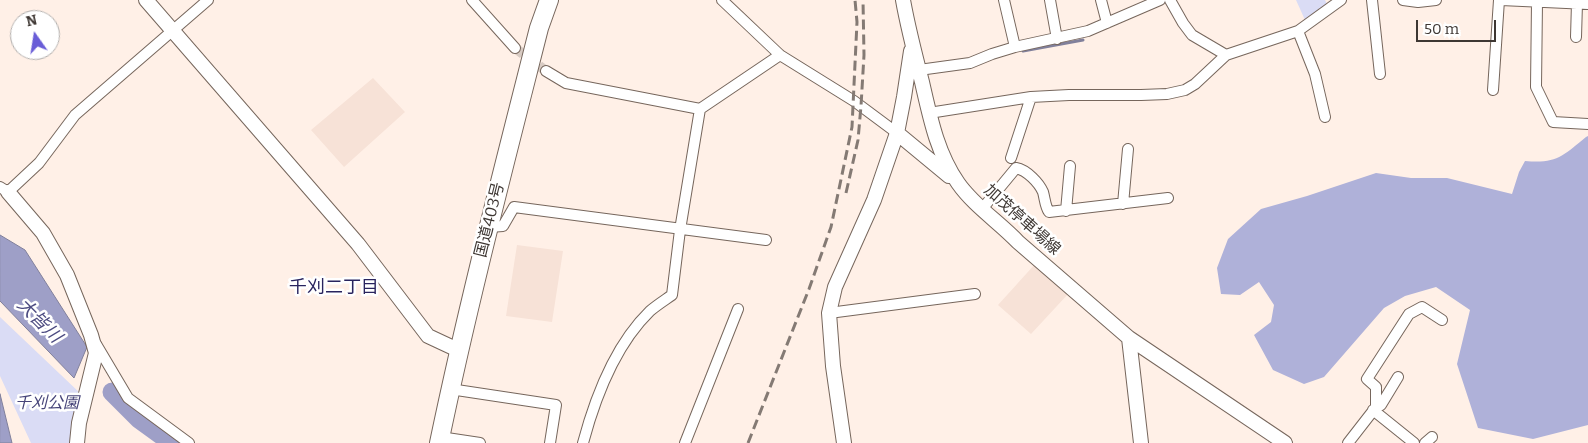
<!DOCTYPE html>
<meta charset="utf-8">
<style>
body{margin:0}
#map{position:relative;width:1588px;height:443px;overflow:hidden;background:#fff0e7;font-family:Bitter,serif}
canvas{display:block}
.north{position:absolute;left:10px;top:10px;width:50px;height:50px;box-sizing:border-box;background:#fff;border:1px solid #b2afad;border-radius:50%;rotate:347deg;font-size:14px;font-weight:700;line-height:20px;text-align:center;color:#3e3733}
.north::after{content:'';display:block;margin:auto;width:18px;height:22px;background:#695dd7;clip-path:polygon(50% 0,100% 100%,50% 72%,0 100%)}
.scale{position:absolute;left:1416px;top:20px;width:80px;height:22px;box-sizing:border-box;border:2px solid #3e3733;border-top:0;padding-left:6px;font-size:15px;line-height:18px;white-space:nowrap;color:#3e3733;-webkit-text-stroke:4px #fff;paint-order:stroke}
</style>
<div id="map">
<canvas width="1588" height="443"></canvas>
<div class="north">N</div>
<div class="scale">50 m</div>
</div>
<script>
const g = document.querySelector('canvas').getContext('2d');
g.lineJoin = 'round';
function paint(path, color) {
  g.fillStyle = color;
  g.fill(path, 'evenodd');
}
function strokePath(path, color, width, dash) {
  g.strokeStyle = color;
  g.lineWidth = width;
  g.lineCap = dash ? 'butt' : 'round';
  g.setLineDash(dash || []);
  g.stroke(path);
}
function write(font, color, halo, rows, align = 'center') {
  g.font = font + ' Bitter,"Noto Sans JP",serif';
  g.lineWidth = 5;
  g.setLineDash([]);
  g.textBaseline = 'middle';
  g.strokeStyle = halo;
  g.fillStyle = color;
  for (const [text, x, y, turn = 0] of rows) {
    g.save();
    g.translate(x, y);
    g.rotate((+turn || 0) * Math.PI / 180);
    g.textAlign = isNaN(turn) ? turn : align;
    if (halo) g.strokeText(text, 0, 0);
    g.fillText(text, 0, 0);
    g.restore();
  }
}
paint(new Path2D(`
 M 373,78 L 405,112 L 344,167 L 311,130 Z
 M 517,245 L 563,251 L 552,322 L 506,316 Z
 M 1036,263 L 1069,293 L 1031,334 L 998,305 Z`), '#f7e2d7');
paint(new Path2D(`
 M 1296,0 L 1325,0 L 1327,4 L 1305,20 Z
 M 0,317 L 81,394 L 69,443 L 31,443 L 0,376 Z`), '#dadcf5');
paint(new Path2D(`
 M 1588,136 L 1588,425 L 1533,439 L 1478,428 L 1457,364 L 1470,310 L 1436,287 L 1405,296 L 1384,308 L 1324,377 L 1304,384 L 1273,370 L 1254,335 L 1271,322 L 1274,305 L 1259,282 L 1240,295 L 1221,294 L 1217,268 L 1228,239 L 1261,209 L 1307,196 L 1376,173 L 1411,178 L 1447,178 L 1512,194 L 1519,172 L 1525,161 C 1556,164 1563,156 1586,137 Z`), '#afb1d9');
const water = new Path2D(`
 M 0,235 L 25,250 L 87,347 L 74,378 L 0,301 Z
 M 0,394 L 12,443 L 0,443 Z`);
paint(water, '#9e9fc7');
strokePath(water, '#81809b', 1);
strokePath(new Path2D(`
 M 1023,51 L 1083,40`), '#81809b', 3);
strokePath(new Path2D(`
 M 112,392 L 139,419 L 172,443`), '#9e9fc7', 19);
strokePath(new Path2D(`
 M 515,48 L 546,71`), '#d8cbc3', 10, [10, 5]);
const street = new Path2D(`
 M 472,0 L 515,48
 M 722,0 L 780,55 L 854,101 L 897,133
 M 1004,0 L 1015,47
 M 1050,0 L 1057,39
 M 1101,0 L 1107,23
 M 1170,0 L 1183,23 L 1192,35 L 1226,55
 M 1372,0 L 1380,74
 M 1403,0 L 1418,2 L 1436,0
 M 1501,0 L 1588,4
 M 1537,2 L 1536,87 L 1553,122 L 1588,124
 M 1298,31 L 1315,74 L 1325,117
 M 1576,37 L 1577,3
 M 919,70 L 970,63 L 992,54 L 1015,47 L 1088,31 L 1160,0
 M 546,71 L 566,83 L 700,109 L 780,55
 M 1493,90 L 1499,0
 M 929,113 L 1031,97 L 1069,95 L 1141,95 L 1167,94 L 1185,90 L 1195,84 L 1226,55 L 1298,31 L 1341,0
 M 1011,158 L 1031,97
 M 0,187 L 8,192 L 39,163 L 75,115 L 208,0
 M 1123,204 L 1128,149
 M 982,209 L 1016,168 C 1027,170 1039,183 1043,192 C 1045,199 1045,206 1049,212 L 1168,198
 M 1066,211 L 1070,166
 M 489,227 L 503,226 L 514,207 L 766,240
 M 829,313 L 975,294
 M 96,344 L 128,398 L 189,443
 M 450,389 L 556,405 L 550,443
 M 1376,407 L 1381,405 L 1398,377
 M 1373,410 L 1414,443
 M 440,437 L 480,443
 M 583,443 C 595,398 616,344 650,311 C 657,305 665,300 672,295 L 680,230 L 700,109
 M 685,443 L 738,309
 M 1348,443 L 1376,407 L 1376,387 L 1367,379 L 1409,314 L 1422,307 L 1442,320
 M 1425,443 L 1432,437`);
const secondary = new Path2D(`
 M 146,0 L 358,244 L 428,336 L 458,350
 M 903,0 C 908,28 915,55 922,82 C 930,117 937,153 958,183 C 974,206 999,222 1018,242 L 1129,338 L 1285,443
 M 897,133 L 949,176
 M 8,192 L 43,233 L 67,275 L 91,335 L 96,353 L 79,423 L 77,443
 M 1129,338 L 1141,443
 M 844,443 L 833,366 L 829,313 L 835,287 L 874,200 L 897,133 L 904,97 L 911,51`);
const highway = new Path2D(`
 M 439,443 C 468,304 504,166 539,28 L 549,0`);
strokePath(street, '#76665c', 12);
strokePath(secondary, '#76665c', 16);
strokePath(highway, '#76665c', 20);
strokePath(street, '#fff', 10);
strokePath(secondary, '#fff', 14);
strokePath(highway, '#fff', 18);
strokePath(new Path2D(`
 M 846,193 L 858,140 L 861,106 L 864,55 L 863,0
 M 748,443 L 809,289 L 831,227 L 852,127 L 857,22 L 855,0`), '#847a74', 3, [10, 5]);
write('16px', '#3e3733', '#fff', [
 ["国道403号",490,220,-76],
 ["加茂停車場線",1022,220,42]
]);
write('italic 16px', '#464479', '#fff', [
 ["千刈公園",47,404]
]);
write('18px', '#29245e', '#fff', [
 ["千刈二丁目",334,288]
]);
write('italic 18px', '#4c4b81', '#fff', [
 ["大皆川",39,321,45]
]);
</script>
